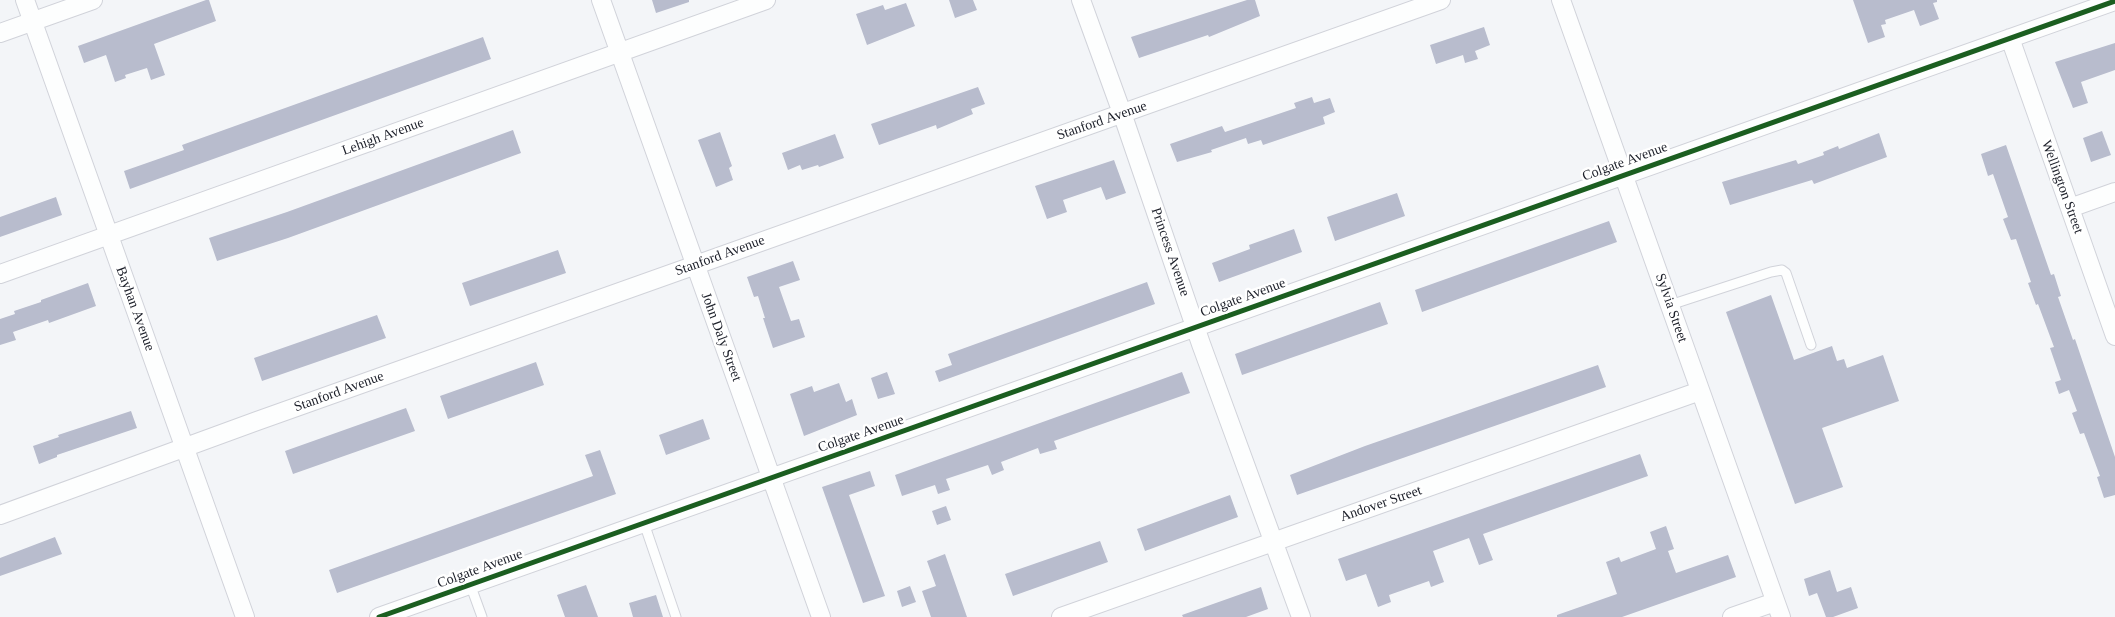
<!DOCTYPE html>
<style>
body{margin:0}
canvas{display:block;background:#f3f5f8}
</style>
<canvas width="2115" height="617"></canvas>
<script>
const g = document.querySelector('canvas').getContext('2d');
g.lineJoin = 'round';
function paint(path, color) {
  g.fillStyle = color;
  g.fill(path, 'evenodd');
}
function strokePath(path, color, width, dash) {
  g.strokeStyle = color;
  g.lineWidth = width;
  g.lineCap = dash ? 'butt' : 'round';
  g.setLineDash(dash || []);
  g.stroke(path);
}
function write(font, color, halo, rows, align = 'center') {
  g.font = font + ' "Times New Roman",serif';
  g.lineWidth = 5;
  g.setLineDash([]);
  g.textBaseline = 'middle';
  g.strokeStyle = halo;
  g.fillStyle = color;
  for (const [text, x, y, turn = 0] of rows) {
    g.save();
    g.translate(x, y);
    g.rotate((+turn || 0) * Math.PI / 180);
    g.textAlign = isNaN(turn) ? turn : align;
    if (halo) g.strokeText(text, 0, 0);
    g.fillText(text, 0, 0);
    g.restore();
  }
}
paint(new Path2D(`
 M 206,0 L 209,0 L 216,21 L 154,44 L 165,75 L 151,80 L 147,68 L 125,75 L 126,78 L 115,82 L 106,55 L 84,63 L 78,46 Z
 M 652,0 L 689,0 L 689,2 L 656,13 Z
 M 949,0 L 973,0 L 977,10 L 955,18 Z
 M 1247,0 L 1255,0 L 1260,16 L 1209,37 L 1208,35 L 1139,58 L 1131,37 Z
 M 1853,0 L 1937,0 L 1937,2 L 1933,3 L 1939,19 L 1920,26 L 1914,10 L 1885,20 L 1886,24 L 1881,25 L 1885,37 L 1868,43 Z
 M 906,3 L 915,26 L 867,45 L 856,14 L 883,5 L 885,10 Z
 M 1484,27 L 1490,45 L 1475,51 L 1478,59 L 1465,63 L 1463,55 L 1436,64 L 1430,45 Z
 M 483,37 L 491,59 L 130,189 L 124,171 L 184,150 L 182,145 Z
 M 2115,43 L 2115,70 L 2081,82 L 2088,103 L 2073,108 L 2055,62 Z
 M 978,87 L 985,104 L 971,109 L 973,114 L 937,129 L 936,125 L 879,145 L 871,124 Z
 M 1312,97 L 1314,103 L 1330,98 L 1335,112 L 1323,117 L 1325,124 L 1263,145 L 1261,140 L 1248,144 L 1246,138 L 1211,150 L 1212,152 L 1177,162 L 1170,144 L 1222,126 L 1225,132 L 1296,108 L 1294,103 Z
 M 513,130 L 521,153 L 288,238 L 217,261 L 209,238 L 287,212 Z
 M 2102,131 L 2111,155 L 2091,162 L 2083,138 Z
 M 720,132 L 732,166 L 729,168 L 733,180 L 716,187 L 698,140 Z
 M 1879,133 L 1887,157 L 1814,184 L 1812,180 L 1730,205 L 1722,182 L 1796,160 L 1798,164 L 1824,155 L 1823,152 L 1838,146 L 1839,149 Z
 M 835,134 L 844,158 L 819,167 L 818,165 L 802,170 L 800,165 L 788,170 L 782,153 Z
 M 2006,145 L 2051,275 L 2054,274 L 2061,296 L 2058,297 L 2073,340 L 2075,339 L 2115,457 L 2115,495 L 2104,498 L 2097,477 L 2100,476 L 2084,433 L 2080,434 L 2072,413 L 2077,411 L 2069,390 L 2059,394 L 2055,382 L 2061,380 L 2050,348 L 2054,347 L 2038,304 L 2036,305 L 2028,283 L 2031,282 L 2016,239 L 2011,240 L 2003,219 L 2008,217 L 1993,174 L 1988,176 L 1981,154 Z
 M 1114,160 L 1126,193 L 1106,200 L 1101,187 L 1063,200 L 1067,212 L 1047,219 L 1035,186 Z
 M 1397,193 L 1405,216 L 1335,241 L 1327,217 Z
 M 56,197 L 62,215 L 0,237 L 0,217 Z
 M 1609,221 L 1617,242 L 1422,312 L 1415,290 Z
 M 1294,229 L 1302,252 L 1219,282 L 1212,263 L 1250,249 L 1249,245 Z
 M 558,250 L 566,273 L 470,306 L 462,283 Z
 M 793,261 L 800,280 L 779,287 L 791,321 L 799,319 L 805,337 L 773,348 L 763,318 L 765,318 L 758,296 L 754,297 L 747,277 Z
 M 1147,282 L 1155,304 L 939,382 L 935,371 L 952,365 L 948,354 Z
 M 88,283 L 96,306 L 49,323 L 48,320 L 13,332 L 16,340 L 0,345 L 0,319 L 15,314 L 14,311 L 41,302 L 41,300 Z
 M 1771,295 L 1794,360 L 1832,346 L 1837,361 L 1844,359 L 1847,368 L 1883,355 L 1899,401 L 1822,428 L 1843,487 L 1795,504 L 1726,312 Z
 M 1380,302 L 1388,324 L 1242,375 L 1235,354 Z
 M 377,315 L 386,338 L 262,381 L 254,358 Z
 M 536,362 L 544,385 L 448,419 L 440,396 Z
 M 1598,365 L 1606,387 L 1297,495 L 1290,475 L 1365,446 Z
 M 887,372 L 895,394 L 878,399 L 871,378 Z
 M 1182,372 L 1190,393 L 1054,441 L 1057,449 L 1040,454 L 1038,448 L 1001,462 L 1004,470 L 992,475 L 988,465 L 946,479 L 950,490 L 938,494 L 935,485 L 902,496 L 895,475 Z
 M 839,383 L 846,402 L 852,399 L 857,415 L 804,436 L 790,394 L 812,386 L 814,392 Z
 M 406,408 L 415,431 L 293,474 L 285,451 Z
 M 131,411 L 137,428 L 57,455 L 57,457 L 39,464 L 33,446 L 59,437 L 58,435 Z
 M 703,419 L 710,439 L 666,455 L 659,435 Z
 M 600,450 L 616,494 L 337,593 L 329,570 L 593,476 L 585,455 Z
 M 1640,454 L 1648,476 L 1483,534 L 1493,560 L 1479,565 L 1469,538 L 1433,551 L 1444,582 L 1431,587 L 1429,581 L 1389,595 L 1391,602 L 1378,607 L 1366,574 L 1346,581 L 1338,559 Z
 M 870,471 L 875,486 L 849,495 L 885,596 L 863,603 L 822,487 Z
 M 1230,495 L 1238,517 L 1145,551 L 1137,529 Z
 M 946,506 L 951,520 L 937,525 L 932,511 Z
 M 1666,526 L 1674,549 L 1668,551 L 1676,573 L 1728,555 L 1736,577 L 1622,617 L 1557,617 L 1557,615 L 1617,594 L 1606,562 L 1619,557 L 1621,562 L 1656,549 L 1650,532 Z
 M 55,537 L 62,554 L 0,576 L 0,558 Z
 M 1100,541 L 1108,562 L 1013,596 L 1005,574 Z
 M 945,554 L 967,617 L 931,617 L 922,591 L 936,586 L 927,561 Z
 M 1830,570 L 1837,592 L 1851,587 L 1858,608 L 1833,617 L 1826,617 L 1817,593 L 1809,596 L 1804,579 Z
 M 586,585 L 598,617 L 565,617 L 557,595 Z
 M 910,586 L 916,602 L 902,607 L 897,591 Z
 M 1261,587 L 1268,609 L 1246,617 L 1183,617 L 1182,615 Z
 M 656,595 L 663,617 L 633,617 L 629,603 Z`), '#b8bccd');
const service = new Path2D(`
 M 1670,305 L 1771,272 L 1782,270 L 1786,273 L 1811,345
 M 644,523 L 676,617
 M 470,584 L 482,617`);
const minor = new Path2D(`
 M 25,0 L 245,617
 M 601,0 L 821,617
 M 1081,0 L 1122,113 L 1201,344 L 1301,617
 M 1561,0 L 1781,617
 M 0,33 L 93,0
 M 2010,38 L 2115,336
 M 2070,208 L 2115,192
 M 0,274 L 766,0
 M 0,515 L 257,421 L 1441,0
 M 379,617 L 2115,1
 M 1061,617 L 1700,391
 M 1732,617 L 1775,602`);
strokePath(service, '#d1d3da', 11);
strokePath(minor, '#d1d3da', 20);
strokePath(service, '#fdfefe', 9);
strokePath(minor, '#fdfefe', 18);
strokePath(new Path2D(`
 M 379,617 L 2115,1`), '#1b5e20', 5);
write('14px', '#1c1f29', '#fff', [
 ["Stanford Avenue",1102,121,-19],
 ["Lehigh Avenue",383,137,-20],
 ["Colgate Avenue",1625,162,-20],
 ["Wellington Street",2062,187,70],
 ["Princess Avenue",1170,252,71],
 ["Stanford Avenue",720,256,-20],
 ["Colgate Avenue",1243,298,-20],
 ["Sylvia Street",1671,308,71],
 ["Bayhan Avenue",135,309,70],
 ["John Daly Street",721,337,70],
 ["Stanford Avenue",339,392,-20],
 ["Colgate Avenue",861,434,-19],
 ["Andover Street",1381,504,-19],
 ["Colgate Avenue",480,569,-20]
]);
</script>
